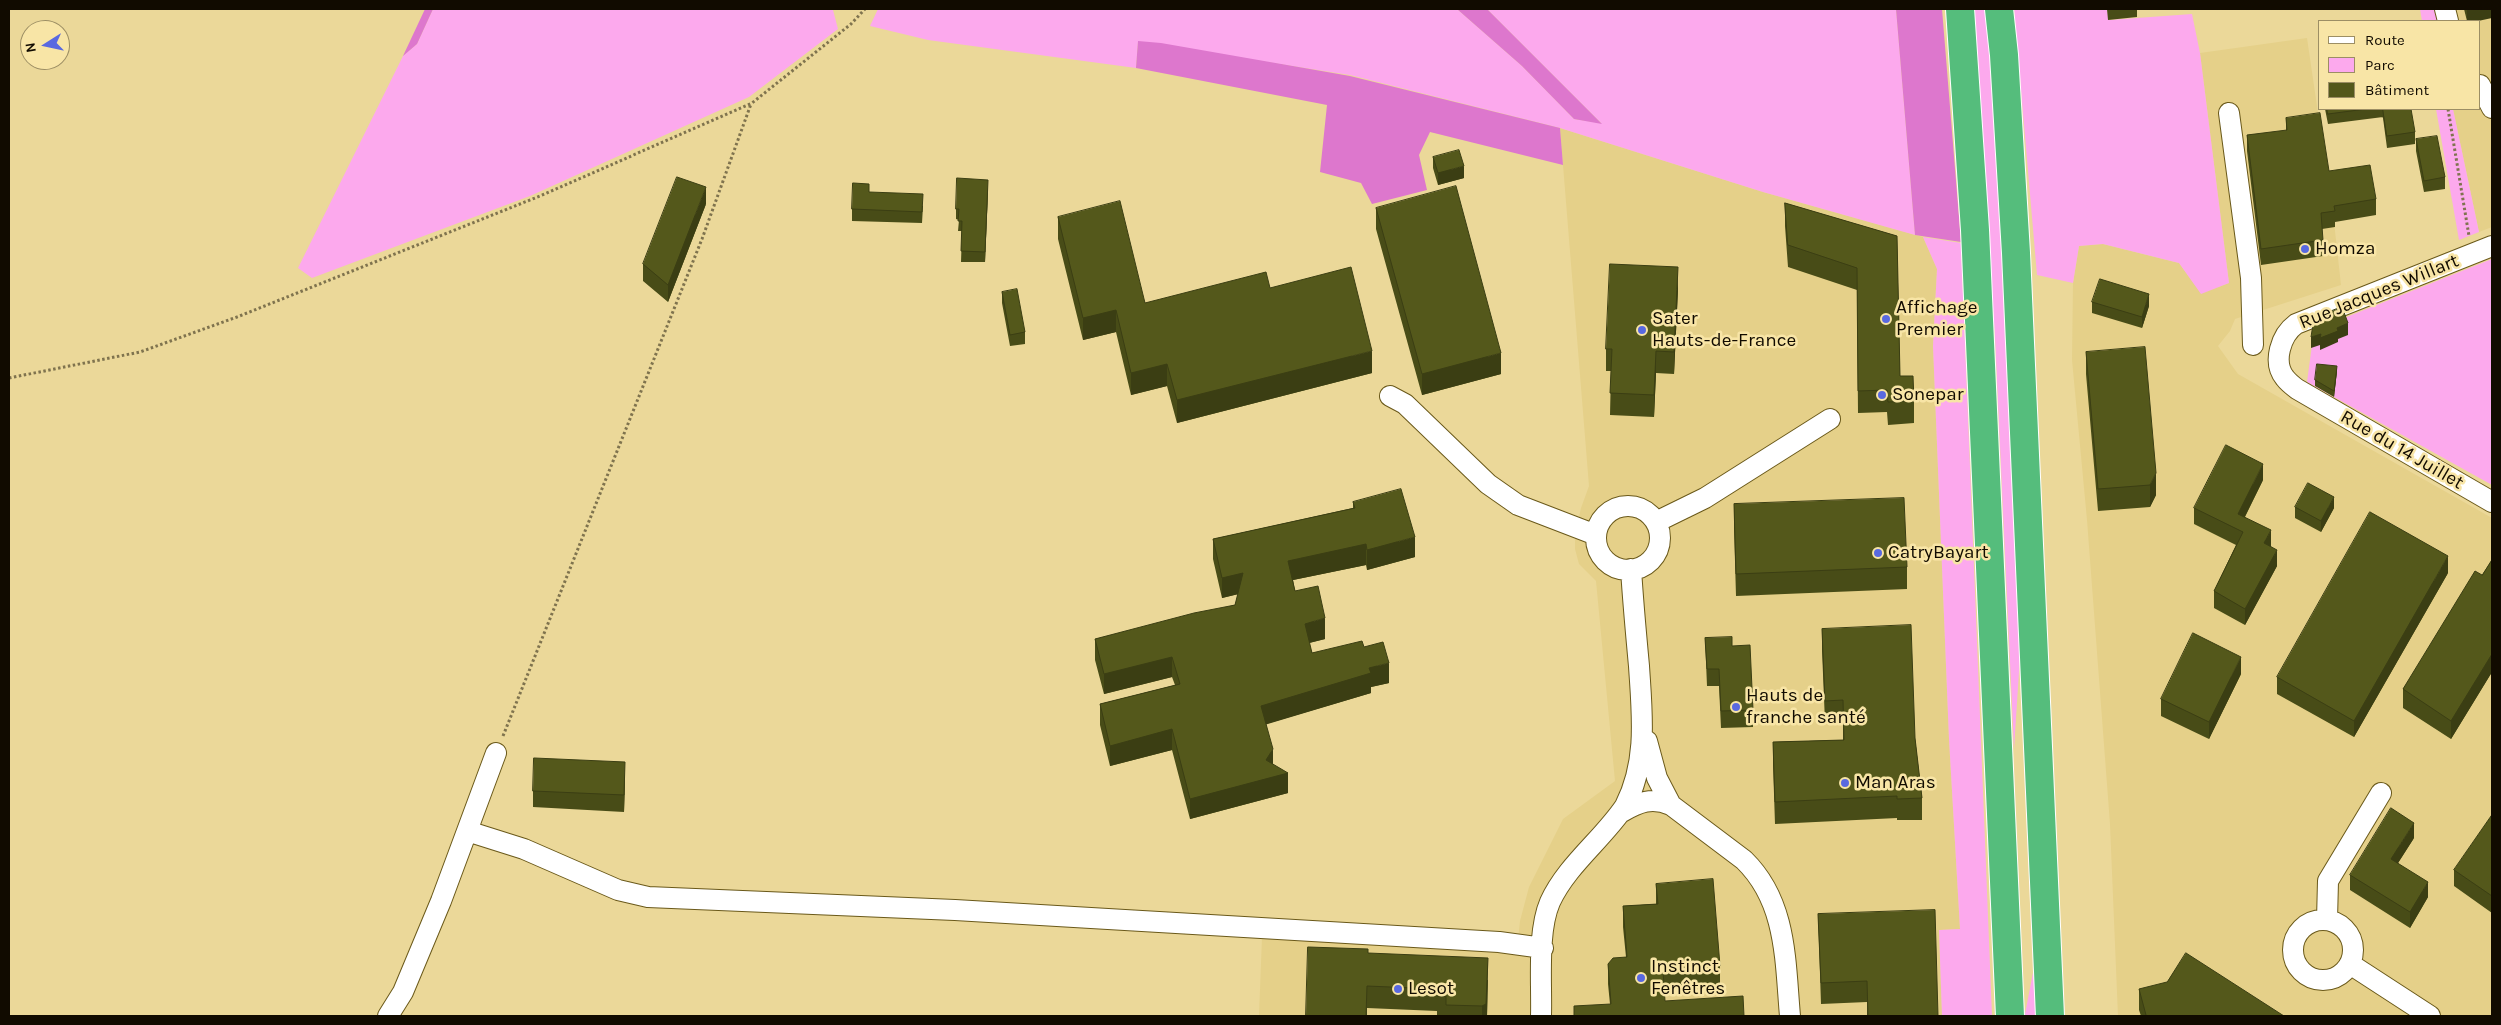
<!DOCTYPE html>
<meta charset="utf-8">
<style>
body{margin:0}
#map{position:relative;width:2501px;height:1025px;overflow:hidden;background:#ebd899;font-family:Karla,sans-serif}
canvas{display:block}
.frame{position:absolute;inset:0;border:10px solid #110b00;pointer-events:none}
.legend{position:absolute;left:2318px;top:20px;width:162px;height:90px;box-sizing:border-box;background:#f8e5a6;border:1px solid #9c8e64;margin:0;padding:6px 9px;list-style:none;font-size:15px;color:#110b00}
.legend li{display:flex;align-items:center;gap:10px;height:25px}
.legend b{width:25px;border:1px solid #9c8e64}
.north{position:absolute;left:20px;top:20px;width:50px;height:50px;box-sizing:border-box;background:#f8e5a6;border:1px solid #9c8e64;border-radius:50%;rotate:260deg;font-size:14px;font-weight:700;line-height:20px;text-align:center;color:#110b00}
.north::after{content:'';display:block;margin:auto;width:18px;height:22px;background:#5969e0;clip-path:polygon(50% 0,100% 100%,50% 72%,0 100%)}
</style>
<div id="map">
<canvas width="2501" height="1025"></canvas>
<div class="frame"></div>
<ul class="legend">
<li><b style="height:6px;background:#fff"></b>Route</li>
<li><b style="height:14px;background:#fca9ed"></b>Parc</li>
<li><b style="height:14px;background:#54581b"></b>Bâtiment</li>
</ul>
<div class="north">N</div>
</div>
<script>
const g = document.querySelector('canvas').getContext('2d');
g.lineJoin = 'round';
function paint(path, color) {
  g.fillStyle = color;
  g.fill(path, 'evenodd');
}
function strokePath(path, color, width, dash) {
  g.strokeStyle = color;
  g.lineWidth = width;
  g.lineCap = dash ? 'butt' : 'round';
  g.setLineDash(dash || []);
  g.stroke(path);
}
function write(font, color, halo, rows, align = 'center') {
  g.font = font + ' Karla,sans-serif';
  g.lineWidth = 5;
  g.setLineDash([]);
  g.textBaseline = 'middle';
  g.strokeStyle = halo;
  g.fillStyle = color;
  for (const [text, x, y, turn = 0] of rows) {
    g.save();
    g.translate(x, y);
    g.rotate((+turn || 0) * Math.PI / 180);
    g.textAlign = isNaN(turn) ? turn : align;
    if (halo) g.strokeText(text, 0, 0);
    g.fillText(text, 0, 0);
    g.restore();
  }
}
paint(new Path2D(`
 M 2437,9 L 2492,9 L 2492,227 L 2479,232 L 2453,109 L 2480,109 L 2480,21 L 2438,21 Z
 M 2307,38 L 2334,222 L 2341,285 L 2235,319 L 2230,331 L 2218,346 L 2238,374 L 2492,518 L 2492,1016 L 2118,1016 L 2110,824 L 2087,520 L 2072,360 L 2073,283 L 2079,246 L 2103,244 L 2179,263 L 2201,293 L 2229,283 L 2200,53 Z
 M 1560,128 L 1763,192 L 1923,237 L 1937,269 L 1933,346 L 1949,739 L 1960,929 L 1939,930 L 1942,1016 L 1259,1016 L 1262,937 L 1517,950 L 1520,921 L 1529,887 L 1563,819 L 1615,781 L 1596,581 L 1579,564 L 1575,549 L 1575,535 L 1581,508 L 1589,486 Z`), '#e5d089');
paint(new Path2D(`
 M 433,9 L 825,9 L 833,10 L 838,29 L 749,97 L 530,196 L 312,278 L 298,268 L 403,56 L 417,44 Z
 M 878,9 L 1457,9 L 1522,66 L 1574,119 L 1601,123 L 1487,9 L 1896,9 L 1915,235 L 1763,192 L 1560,128 L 1350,75 L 1138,42 L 1136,68 L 928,40 L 870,26 Z
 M 1972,9 L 1986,9 L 2003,197 L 2021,641 L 2014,749 L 1995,337 Z
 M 2014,9 L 2107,9 L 2109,20 L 2192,14 L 2200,53 L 2229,283 L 2201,294 L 2179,263 L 2103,244 L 2079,246 L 2073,283 L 2037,275 Z
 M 2420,9 L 2437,9 L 2438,21 L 2422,21 Z
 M 2436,109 L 2453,109 L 2479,232 L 2459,240 Z
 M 1923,237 L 1961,243 L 1992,1016 L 1942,1016 L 1939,930 L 1960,929 L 1949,739 L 1933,346 L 1937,269 Z
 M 2492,259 L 2492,485 L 2307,382 L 2314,330 Z
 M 2036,957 L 2039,1016 L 2025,1016 L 2025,1014 Z`), '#fca9ed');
paint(new Path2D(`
 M 425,9 L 433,9 L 417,44 L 403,56 Z
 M 1457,9 L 1487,9 L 1602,124 L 1574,119 L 1522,66 Z
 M 1896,9 L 1942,9 L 1961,242 L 1915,235 Z
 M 1138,41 L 1161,43 L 1350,76 L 1560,128 L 1563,165 L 1430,132 L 1419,155 L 1427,190 L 1372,204 L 1361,183 L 1320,172 L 1327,105 L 1136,68 Z`), '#dd77cd');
const minor = new Path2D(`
 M 2445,9 L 2448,21
 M 2480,85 L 2492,108
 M 2229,113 L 2251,278 L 2253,345
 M 2492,246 L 2296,324 C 2281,335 2272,362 2285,378 C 2288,382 2293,386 2297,389 L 2492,502
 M 1390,396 L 1405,404 L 1488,484 L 1518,505 L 1596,535
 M1596 538a32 32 0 1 1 64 0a32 32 0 1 1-64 0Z
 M 1656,522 L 1705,498 L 1830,419
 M 1647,741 L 1657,778 L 1671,805 L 1744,860 C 1787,902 1785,960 1790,1016
 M 1622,812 C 1639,802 1652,797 1671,805
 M 467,831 L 524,849 L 618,890 L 648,897 L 955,910 L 1499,942 L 1543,948
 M 2327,920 L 2328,881 L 2381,793
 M2293 950a30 30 0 1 1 60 0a30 30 0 1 1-60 0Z
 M 2350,964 L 2430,1016
 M 388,1016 L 403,992 L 441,901 L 496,753
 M 1541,1016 C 1542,983 1537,932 1550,902 C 1567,865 1603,839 1625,806 C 1648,761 1642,714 1639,666 C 1636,634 1633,601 1631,569`);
const highway = new Path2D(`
 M 1960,9 L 1975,230 L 2010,1016
 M 1999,9 L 2004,55 L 2016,253 L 2050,1016`);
strokePath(minor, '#6a591a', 22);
strokePath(highway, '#fff', 30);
strokePath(new Path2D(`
 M 2448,109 L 2469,236
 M 9,378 L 140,352 L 237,317 L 540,196 L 752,103 L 851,24 L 865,9
 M 503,736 L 702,239 L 751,104`), '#7f734e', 3, [2.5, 2.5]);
strokePath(minor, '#fff', 20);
strokePath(highway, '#55bd7c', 28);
paint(new Path2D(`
 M 2107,9 L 2137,9 L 2137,17 L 2108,20 Z
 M 2464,9 L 2492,9 L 2478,21 L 2467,21 Z
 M 2325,109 L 2383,109 L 2383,117 L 2328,124 Z
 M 2383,109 L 2415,132 L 2415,144 L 2387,148 L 2383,118 Z
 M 2286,118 L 2329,171 L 2376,199 L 2376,215 L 2335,222 L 2335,227 L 2322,229 L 2323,256 L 2261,265 L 2247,151 L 2247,135 L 2286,131 Z
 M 2416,139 L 2445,177 L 2445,189 L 2424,192 L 2416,151 Z
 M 1433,157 L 1464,178 L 1438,185 L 1433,168 Z
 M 988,190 L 985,262 L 961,262 L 962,231 L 958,231 L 959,220 L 956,219 L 956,209 Z
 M 869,192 L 923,206 L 922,223 L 852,221 L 852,209 Z
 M 1785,203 L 1897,236 L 1900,376 L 1914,401 L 1914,423 L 1888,425 L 1887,412 L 1858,413 L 1857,290 L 1788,267 L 1785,226 Z
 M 706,204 L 668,302 L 643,281 L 643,264 Z
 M 1376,208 L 1501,374 L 1422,395 L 1376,229 Z
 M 1058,217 L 1145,303 L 1270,288 L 1372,373 L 1177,423 L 1167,386 L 1131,395 L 1116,332 L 1083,340 L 1058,239 Z
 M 1678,289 L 1674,374 L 1656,373 L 1654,417 L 1610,415 L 1611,371 L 1606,371 L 1606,349 Z
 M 1002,292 L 1025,332 L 1025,344 L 1010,346 L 1002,303 Z
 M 2092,302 L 2149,306 L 2142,328 L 2092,313 Z
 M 2086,352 L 2156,495 L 2150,507 L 2098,511 L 2086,374 Z
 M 2337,371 L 2334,397 L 2315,386 L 2315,380 Z
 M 2263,480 L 2245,517 L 2271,546 L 2277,566 L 2245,625 L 2214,608 L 2214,591 L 2236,545 L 2194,524 L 2194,508 Z
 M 1353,502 L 1415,557 L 1367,570 L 1366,565 L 1293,580 L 1295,591 L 1325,639 L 1309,643 L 1312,653 L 1364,647 L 1389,683 L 1371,687 L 1371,693 L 1266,724 L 1273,764 L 1288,793 L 1190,819 L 1172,750 L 1110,766 L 1100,725 L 1100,704 L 1175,685 L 1172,677 L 1104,694 L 1095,660 L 1095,639 L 1235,605 L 1238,594 L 1222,598 L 1213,559 L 1213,539 L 1353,508 Z
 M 1734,504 L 1907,567 L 1907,589 L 1736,596 L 1734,527 Z
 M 2295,507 L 2334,508 L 2321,532 L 2295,518 Z
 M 2492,560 L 2492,672 L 2451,739 L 2403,708 L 2403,689 L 2482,575 Z
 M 2448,573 L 2354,737 L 2277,694 L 2277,677 Z
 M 1822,629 L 1915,738 L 1922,798 L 1922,820 L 1897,820 L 1897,818 L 1775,824 L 1773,764 L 1773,742 L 1843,740 L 1843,722 L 1825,722 L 1822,650 Z
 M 1705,638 L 1732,646 L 1753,710 L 1753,727 L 1721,728 L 1719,686 L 1707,686 Z
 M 2241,674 L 2209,739 L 2161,716 L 2161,699 Z
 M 625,779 L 624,812 L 533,807 L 533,791 Z
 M 2492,815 L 2492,913 L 2454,886 L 2454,870 Z
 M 2414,838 L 2398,863 L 2428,897 L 2410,928 L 2350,890 L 2350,875 Z
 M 1656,884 L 1720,966 L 1720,987 L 1664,991 L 1610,1004 L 1608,984 L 1608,964 L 1626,957 L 1623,927 L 1623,906 L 1656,904 Z
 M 1818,914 L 1938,1016 L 1867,1016 L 1867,1002 L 1821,1004 Z
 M 1368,953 L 1488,980 L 1487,1016 L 1437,1016 L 1437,1011 L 1367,1008 L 1367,1016 L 1306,1016 Z
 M 2139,989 L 2284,1016 L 2141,1016 L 2139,1010 Z`), '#484c17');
paint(new Path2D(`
 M 2467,9 L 2492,9 L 2492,18 L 2478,21 L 2467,21 Z
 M 1464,166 L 1464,178 L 1438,185 L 1438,173 Z
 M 988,180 L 988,190 L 985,262 L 985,252 Z
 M 706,187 L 706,204 L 668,302 L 668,285 Z
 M 1678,267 L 1678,289 L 1674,374 L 1674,352 Z
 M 2149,294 L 2149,306 L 2142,328 L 2142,317 Z
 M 1116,310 L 1116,332 L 1083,340 L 1083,318 Z
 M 2348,323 L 2348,335 L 2338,339 L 2338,342 L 2320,350 L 2320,345 L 2311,348 L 2311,337 Z
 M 1372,351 L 1372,373 L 1177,423 L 1177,400 Z
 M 1656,351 L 1656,373 L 1654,417 L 1654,395 Z
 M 1501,353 L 1501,374 L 1422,395 L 1422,374 Z
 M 1167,364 L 1167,386 L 1131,395 L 1131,373 Z
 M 2337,366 L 2337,371 L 2334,397 L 2334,391 Z
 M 2263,464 L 2263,480 L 2238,530 L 2238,514 Z
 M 2156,473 L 2156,495 L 2150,507 L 2150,485 Z
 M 2334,497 L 2334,508 L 2321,532 L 2321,521 Z
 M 2271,530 L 2271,546 L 2264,559 L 2264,543 Z
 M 1415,537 L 1415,557 L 1367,570 L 1367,550 Z
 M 1366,544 L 1366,565 L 1288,581 L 1288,561 Z
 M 2277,550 L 2277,566 L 2245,625 L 2245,609 Z
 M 2448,556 L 2448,573 L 2354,737 L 2354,721 Z
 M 1243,573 L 1243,593 L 1222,598 L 1222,578 Z
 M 1325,618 L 1325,639 L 1305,644 L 1305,624 Z
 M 2492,654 L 2492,672 L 2451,739 L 2451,721 Z
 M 1172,657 L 1172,677 L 1104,694 L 1104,674 Z
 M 2241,657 L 2241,674 L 2209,739 L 2209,722 Z
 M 1389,663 L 1389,683 L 1371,687 L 1371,693 L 1261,726 L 1261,706 L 1369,668 Z
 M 1172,729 L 1172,750 L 1110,766 L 1110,746 Z
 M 1273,749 L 1273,770 L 1288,773 L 1288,793 L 1190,819 L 1190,799 L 1266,760 Z
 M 625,762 L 625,779 L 624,812 L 624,795 Z
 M 2414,823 L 2414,838 L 2391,874 L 2391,859 Z
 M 2428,882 L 2428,897 L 2410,928 L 2410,912 Z
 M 1488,958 L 1487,1016 L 1482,1016 L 1482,1006 Z`), '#3b3e13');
const building = new Path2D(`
 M 2327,109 L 2366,109 L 2328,114 Z
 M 2383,109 L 2411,109 L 2415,132 L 2387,136 Z
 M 2320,113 L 2329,171 L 2370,165 L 2376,199 L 2334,206 L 2335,211 L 2321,213 L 2323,240 L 2261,249 L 2247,135 L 2287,130 L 2286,118 Z
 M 2437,136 L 2445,177 L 2424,181 L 2416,139 Z
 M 1459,150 L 1464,166 L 1438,173 L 1433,157 Z
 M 677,177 L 706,187 L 668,285 L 643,264 Z
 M 957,178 L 988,180 L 985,252 L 961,251 L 962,221 L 958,221 L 959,209 L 956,209 Z
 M 853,183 L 869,184 L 869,192 L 923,194 L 922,212 L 852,209 Z
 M 1456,186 L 1501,353 L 1422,374 L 1376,208 Z
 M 1120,201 L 1145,303 L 1266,272 L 1270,288 L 1351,267 L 1372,351 L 1177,400 L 1167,364 L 1131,373 L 1116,310 L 1083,318 L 1058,217 Z
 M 1785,203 L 1897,236 L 1900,376 L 1913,376 L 1914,401 L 1888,402 L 1887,390 L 1858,391 L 1857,268 L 1788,245 Z
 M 1610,264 L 1678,267 L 1674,352 L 1656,351 L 1654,395 L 1610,393 L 1612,349 L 1606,349 Z
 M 2100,279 L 2149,294 L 2142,317 L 2092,302 Z
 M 1017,289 L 1025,332 L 1010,335 L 1002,292 Z
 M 2342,307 L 2348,323 L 2337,328 L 2338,331 L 2320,338 L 2321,334 L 2311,337 L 2314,318 Z
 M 2145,347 L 2156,473 L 2150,485 L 2098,489 L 2086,352 Z
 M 2317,364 L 2337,366 L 2334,391 L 2315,380 Z
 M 2226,445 L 2263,464 L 2238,514 L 2271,530 L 2264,543 L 2277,550 L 2245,609 L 2214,591 L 2243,532 L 2194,508 Z
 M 2308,483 L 2334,497 L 2321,521 L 2295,507 Z
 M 1401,489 L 1415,537 L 1367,550 L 1366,544 L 1288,561 L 1295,591 L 1318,586 L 1325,618 L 1305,624 L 1312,653 L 1362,641 L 1364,647 L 1383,642 L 1389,663 L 1369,668 L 1371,673 L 1261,706 L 1273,749 L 1266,760 L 1288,773 L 1190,799 L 1172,729 L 1110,746 L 1100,704 L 1180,684 L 1172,657 L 1104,674 L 1095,639 L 1194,613 L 1235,605 L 1243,573 L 1222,578 L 1213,539 L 1355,508 L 1353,502 Z
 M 1904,498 L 1907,567 L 1736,574 L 1734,504 Z
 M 2370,512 L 2448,556 L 2354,721 L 2277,677 Z
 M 2492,560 L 2492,654 L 2451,721 L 2403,689 L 2475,571 L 2482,575 Z
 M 1911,625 L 1915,738 L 1922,798 L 1897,799 L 1897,796 L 1775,802 L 1773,742 L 1844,740 L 1843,700 L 1825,701 L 1822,629 Z
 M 2193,633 L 2241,657 L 2209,722 L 2161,699 Z
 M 1732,637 L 1732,646 L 1750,645 L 1753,710 L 1721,711 L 1719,669 L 1707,669 L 1705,638 Z
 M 534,758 L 625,762 L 624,795 L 533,791 Z
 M 2391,808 L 2414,823 L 2391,859 L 2428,882 L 2410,912 L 2350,875 Z
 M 2492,815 L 2492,896 L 2454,870 Z
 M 1713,879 L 1720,966 L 1663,971 L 1665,1001 L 1743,996 L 1744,1016 L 1574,1016 L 1574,1006 L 1611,1004 L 1608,964 L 1613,958 L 1627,957 L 1623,906 L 1658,904 L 1656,884 Z
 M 1935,910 L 1938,1016 L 1868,1016 L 1867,981 L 1821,983 L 1818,914 Z
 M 1308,947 L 1368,949 L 1368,953 L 1488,958 L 1486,1004 L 1482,1006 L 1446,1005 L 1446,996 L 1437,996 L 1437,989 L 1367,986 L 1366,1016 L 1306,1016 Z
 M 2186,953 L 2284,1016 L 2145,1016 L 2146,1015 L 2139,989 L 2167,982 Z`);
paint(building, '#54581b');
strokePath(building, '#3b3e13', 1);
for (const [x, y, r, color] of [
 [2305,249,5,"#5969e0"],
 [1886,319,5,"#5969e0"],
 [1642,330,5,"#5969e0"],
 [1882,395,5,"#5969e0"],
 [1878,553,5,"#5969e0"],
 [1736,707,5,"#5969e0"],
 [1845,783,5,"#5969e0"],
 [1641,978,5,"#5969e0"],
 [1398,989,5,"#5969e0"]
]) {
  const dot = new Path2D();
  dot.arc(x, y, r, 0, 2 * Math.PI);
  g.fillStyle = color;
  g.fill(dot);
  strokePath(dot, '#f8e5a6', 2);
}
write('19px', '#110b00', '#f8e5a6', [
 ["Homza",2315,249],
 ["Affichage",1896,308],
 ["Premier",1896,330],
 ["Sater",1652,319],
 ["Hauts-de-France",1652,341],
 ["Sonepar",1892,395],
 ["CatryBayart",1888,553],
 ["Hauts de",1746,696],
 ["franche santé",1746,718],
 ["Man Aras",1855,783],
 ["Instinct",1651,967],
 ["Fenêtres",1651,989],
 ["Lesot",1408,989]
], 'left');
write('19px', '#110b00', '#f8e5a6', [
 ["Rue Jacques Willart",2379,292,-22],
 ["Rue du 14 Juillet",2402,450,30]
]);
</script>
